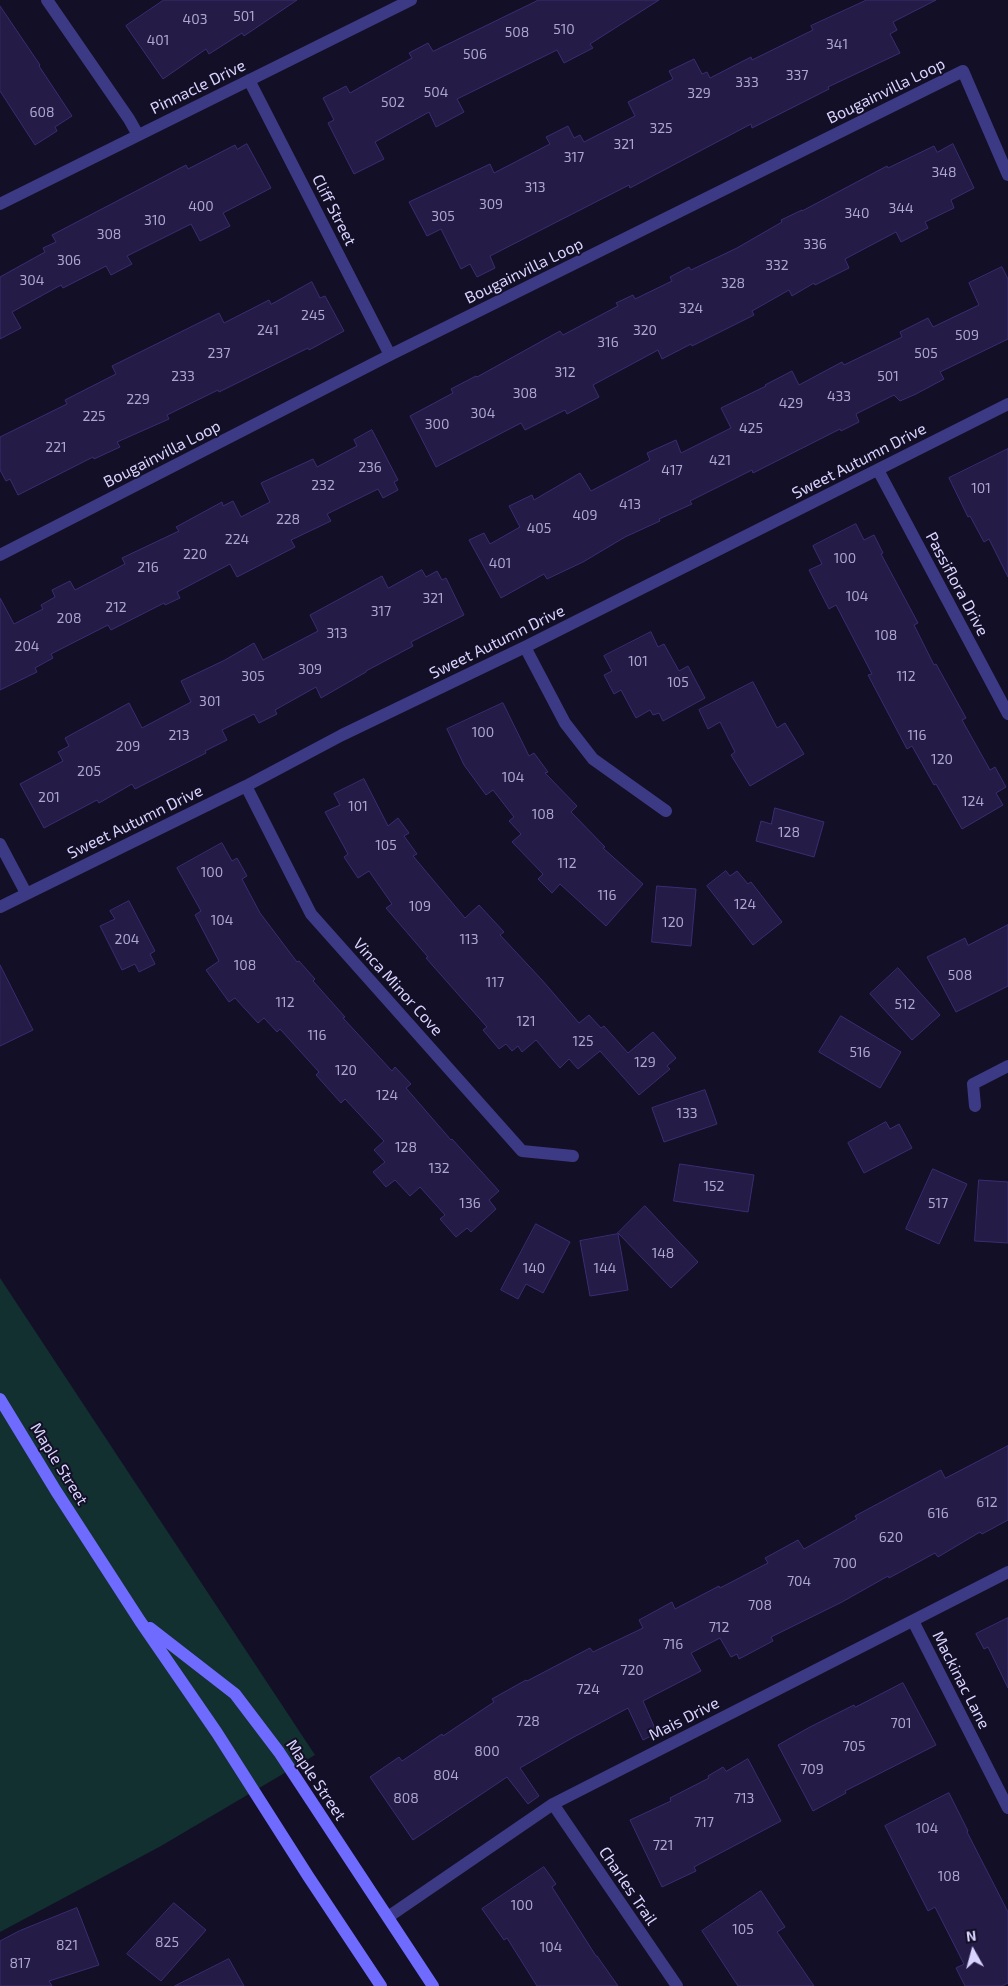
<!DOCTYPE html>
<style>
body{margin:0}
#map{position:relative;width:1008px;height:1986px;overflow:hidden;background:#130f26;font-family:"Exo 2",sans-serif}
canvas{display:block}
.north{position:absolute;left:948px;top:1926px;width:50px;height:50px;-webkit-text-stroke:4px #130f26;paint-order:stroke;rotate:353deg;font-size:14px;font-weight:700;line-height:20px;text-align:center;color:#d9d4ff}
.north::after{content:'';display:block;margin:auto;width:18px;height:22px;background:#d9d4ff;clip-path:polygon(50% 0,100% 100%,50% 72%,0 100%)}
</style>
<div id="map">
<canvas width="1008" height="1986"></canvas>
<div class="north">N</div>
</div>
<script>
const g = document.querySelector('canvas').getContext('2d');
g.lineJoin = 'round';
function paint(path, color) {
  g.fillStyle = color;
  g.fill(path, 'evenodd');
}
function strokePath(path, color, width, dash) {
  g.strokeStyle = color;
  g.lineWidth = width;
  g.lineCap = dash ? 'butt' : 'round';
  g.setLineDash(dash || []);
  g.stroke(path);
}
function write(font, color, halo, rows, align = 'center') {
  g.font = font + ' "Exo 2",sans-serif';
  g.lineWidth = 4;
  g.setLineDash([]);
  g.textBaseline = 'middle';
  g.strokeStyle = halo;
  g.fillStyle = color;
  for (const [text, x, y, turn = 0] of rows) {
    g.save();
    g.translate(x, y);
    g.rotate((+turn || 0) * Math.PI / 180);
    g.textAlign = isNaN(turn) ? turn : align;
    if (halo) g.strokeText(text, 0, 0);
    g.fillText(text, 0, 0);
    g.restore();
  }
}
paint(new Path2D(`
 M 0,1278 L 315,1755 L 161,1846 L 0,1932 Z`), '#12302f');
const building = new Path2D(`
 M 164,0 L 297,0 L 244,36 L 242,33 L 209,54 L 206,49 L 163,79 L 126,26 Z
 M 539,0 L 659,0 L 590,44 L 593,48 L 564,63 L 557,50 L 457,99 L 464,112 L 436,127 L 429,112 L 375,142 L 384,159 L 354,174 L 328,123 L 334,120 L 323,98 L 346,86 L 350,93 L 412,58 L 409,53 L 428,43 L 433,51 Z
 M 867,0 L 936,0 L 893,22 L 897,30 L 890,34 L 900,53 L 828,87 L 829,89 L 752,128 L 751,124 L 630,188 L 629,185 L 490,256 L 495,268 L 477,277 L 470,264 L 461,269 L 441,229 L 427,236 L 409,202 L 490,164 L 494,173 L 550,144 L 546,137 L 568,126 L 574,138 L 580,135 L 584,142 L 635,116 L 628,102 L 673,79 L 669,71 L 694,59 L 702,74 L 707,72 L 710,78 L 751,57 L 752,60 L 813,30 L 811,26 Z
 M 0,6 L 40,65 L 39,66 L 72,116 L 55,127 L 57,131 L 35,145 L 0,91 Z
 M 247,144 L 271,188 L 223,213 L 230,226 L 200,241 L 191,224 L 127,256 L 132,264 L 111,275 L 106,266 L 63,288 L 61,285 L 12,312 L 21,328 L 0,339 L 0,277 L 45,252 L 43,248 L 56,242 L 52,235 L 186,165 L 188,169 L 235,145 L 237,149 Z
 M 953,144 L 974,188 L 951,200 L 954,208 L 925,222 L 928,228 L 901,242 L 896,232 L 845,259 L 849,268 L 815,285 L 814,283 L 792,296 L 789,290 L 752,311 L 754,315 L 692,346 L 691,344 L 662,359 L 658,350 L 593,385 L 599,397 L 567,414 L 565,410 L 525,430 L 521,423 L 436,467 L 410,416 L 453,393 L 451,389 L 476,376 L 477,377 L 560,331 L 563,335 L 618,306 L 616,303 L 633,295 L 635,299 L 672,281 L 670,277 L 689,267 L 691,270 L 737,248 L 782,222 L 781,220 L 802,210 L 802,211 L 887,166 L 888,168 L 934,146 L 937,152 Z
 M 1002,267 L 1008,279 L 1008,339 L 940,372 L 944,379 L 916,394 L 900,401 L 894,395 L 856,414 L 859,422 L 841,431 L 840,429 L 753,473 L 752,470 L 690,501 L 692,504 L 659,519 L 660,521 L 625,537 L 583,562 L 547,579 L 544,574 L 501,598 L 469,540 L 484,533 L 490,544 L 520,527 L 509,506 L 532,495 L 534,500 L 580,473 L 591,491 L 650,460 L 647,453 L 676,440 L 681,453 L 731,428 L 721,408 L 766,386 L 765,385 L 792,371 L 799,385 L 842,362 L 844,365 L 902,337 L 900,332 L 928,318 L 933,327 L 979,305 L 969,283 Z
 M 312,282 L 320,298 L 325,296 L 344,331 L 309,350 L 308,348 L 219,392 L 218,390 L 167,415 L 169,419 L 117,442 L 120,447 L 94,459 L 93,457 L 18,495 L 10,479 L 6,481 L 0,470 L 0,437 L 67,404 L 65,400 L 116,374 L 112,366 L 219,313 L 224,323 L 269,300 L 271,304 Z
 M 372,430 L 398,480 L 394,482 L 398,490 L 383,498 L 378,489 L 327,514 L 331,521 L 291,540 L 295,547 L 237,577 L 230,564 L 177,592 L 180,598 L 165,605 L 164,603 L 111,630 L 108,625 L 51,654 L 53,658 L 35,668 L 37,672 L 0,690 L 0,598 L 14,624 L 43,609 L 41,605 L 55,597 L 52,590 L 70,581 L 75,590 L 125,564 L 122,558 L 179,531 L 176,527 L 222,502 L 223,506 L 233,501 L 241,517 L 270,502 L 261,483 L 313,459 L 317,467 L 357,446 L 354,440 Z
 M 1008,449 L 1008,577 L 989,539 L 984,542 L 970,516 L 968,517 L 949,478 Z
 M 856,524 L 864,540 L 874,535 L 883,553 L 881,554 L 918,623 L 914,625 L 934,665 L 936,664 L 966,718 L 962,720 L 990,770 L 995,767 L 1006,787 L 996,793 L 1003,805 L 962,829 L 936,784 L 934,785 L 912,746 L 907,749 L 868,675 L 872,674 L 836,605 L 829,609 L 809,570 L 822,564 L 813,546 Z
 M 422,570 L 426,577 L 437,571 L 442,580 L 446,578 L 464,615 L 411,642 L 413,646 L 366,671 L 366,672 L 321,698 L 316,687 L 275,710 L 277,714 L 259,723 L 254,714 L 222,730 L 227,740 L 205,751 L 206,753 L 135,789 L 132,784 L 99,803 L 97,800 L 44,828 L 20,784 L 63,761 L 58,752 L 69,746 L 65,738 L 129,703 L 142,728 L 191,702 L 181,681 L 225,660 L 254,643 L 263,660 L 318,631 L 310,615 L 382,576 L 388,588 Z
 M 651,632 L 658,647 L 664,644 L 679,671 L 688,666 L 705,698 L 663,721 L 659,713 L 653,715 L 650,710 L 636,718 L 621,690 L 614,694 L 604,675 L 612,671 L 604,656 Z
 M 753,682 L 777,728 L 785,723 L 804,754 L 750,786 L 731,755 L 735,752 L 720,722 L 708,729 L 699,710 Z
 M 503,703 L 529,756 L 534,753 L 548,772 L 545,773 L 577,806 L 571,812 L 605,847 L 603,848 L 643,884 L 606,926 L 560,884 L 552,893 L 538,879 L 543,874 L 512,842 L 521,834 L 509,821 L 514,817 L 493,790 L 486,795 L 464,765 L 447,729 Z
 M 364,779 L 388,826 L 398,818 L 409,833 L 404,836 L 417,854 L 413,856 L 465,918 L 479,905 L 504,932 L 500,935 L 542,980 L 579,1023 L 589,1015 L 601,1028 L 604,1026 L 628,1053 L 653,1032 L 676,1058 L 667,1066 L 670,1069 L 639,1095 L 600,1051 L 578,1069 L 569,1059 L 560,1068 L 536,1040 L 522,1052 L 518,1046 L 512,1051 L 506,1044 L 499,1049 L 483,1030 L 487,1027 L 426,958 L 428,957 L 386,908 L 392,904 L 369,871 L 358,878 L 344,857 L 348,854 L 325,812 L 340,805 L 334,794 Z
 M 775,808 L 824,822 L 814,857 L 756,841 L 761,821 L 771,824 Z
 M 222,843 L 232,861 L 237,858 L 247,876 L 242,879 L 260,913 L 297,962 L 299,961 L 315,979 L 313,981 L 345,1017 L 343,1018 L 392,1071 L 395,1067 L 411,1084 L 406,1088 L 451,1140 L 452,1139 L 499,1191 L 489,1200 L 496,1209 L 471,1232 L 467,1228 L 456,1237 L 440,1219 L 445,1215 L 420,1187 L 410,1196 L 395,1180 L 386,1187 L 373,1172 L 385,1162 L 374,1150 L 384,1141 L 345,1099 L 341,1103 L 316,1075 L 319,1072 L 280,1029 L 277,1032 L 264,1018 L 258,1023 L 235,998 L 229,1002 L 206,970 L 219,961 L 195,915 L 201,911 L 177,868 Z
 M 726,871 L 730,876 L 737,871 L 748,884 L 751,882 L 782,922 L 753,945 L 707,886 Z
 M 657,886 L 696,889 L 691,946 L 652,942 Z
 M 129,901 L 155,951 L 150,954 L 155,964 L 139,972 L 135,964 L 122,970 L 100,926 L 115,919 L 110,911 Z
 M 1008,925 L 1008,986 L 956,1012 L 927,957 L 965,938 L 968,945 Z
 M 0,965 L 33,1030 L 0,1046 Z
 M 898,968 L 940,1015 L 912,1040 L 870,994 Z
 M 841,1016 L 901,1052 L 880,1088 L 819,1052 Z
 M 705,1090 L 717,1124 L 664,1142 L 652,1108 Z
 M 886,1122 L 890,1129 L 899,1124 L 912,1148 L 864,1173 L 848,1143 Z
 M 680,1164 L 754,1175 L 748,1212 L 674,1201 Z
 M 933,1169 L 967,1184 L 939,1244 L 906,1229 Z
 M 979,1180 L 1008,1182 L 1008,1243 L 975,1241 Z
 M 645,1206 L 698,1262 L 671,1288 L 618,1233 Z
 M 536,1224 L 570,1242 L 543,1293 L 526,1284 L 518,1299 L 501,1290 Z
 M 618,1234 L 628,1290 L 590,1296 L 580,1241 Z
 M 1008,1446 L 1008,1520 L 982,1534 L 980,1532 L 938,1557 L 935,1553 L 889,1578 L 888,1576 L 842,1602 L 771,1637 L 773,1641 L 739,1659 L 737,1654 L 731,1657 L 720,1638 L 691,1653 L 701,1671 L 643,1701 L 657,1733 L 643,1740 L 628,1708 L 572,1738 L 520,1768 L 539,1796 L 528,1804 L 507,1777 L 413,1840 L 370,1777 L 399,1757 L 402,1761 L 442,1734 L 443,1736 L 494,1702 L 492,1699 L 526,1680 L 527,1681 L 590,1648 L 593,1652 L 643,1628 L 639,1620 L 672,1602 L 675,1609 L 719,1586 L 720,1588 L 768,1563 L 765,1558 L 798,1540 L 804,1549 L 857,1519 L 855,1516 L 941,1470 L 945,1478 Z
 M 1008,1618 L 1008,1688 L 988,1647 L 984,1649 L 976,1634 Z
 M 903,1683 L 936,1745 L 845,1791 L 846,1793 L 813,1811 L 778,1745 L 810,1727 L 854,1705 L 855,1707 Z
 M 748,1759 L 781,1821 L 694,1867 L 696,1871 L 662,1887 L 630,1820 L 671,1801 L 670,1798 L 709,1778 L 708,1776 L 723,1767 L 726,1771 Z
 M 949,1793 L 968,1831 L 967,1832 L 1008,1912 L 1008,1983 L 1002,1986 L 965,1986 L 956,1968 L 964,1964 L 935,1907 L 928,1911 L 885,1826 Z
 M 544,1867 L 556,1884 L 552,1887 L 596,1956 L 597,1956 L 618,1986 L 537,1986 L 507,1938 L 504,1940 L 482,1909 Z
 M 761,1891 L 785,1927 L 777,1932 L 814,1986 L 738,1986 L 702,1931 Z
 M 174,1903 L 206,1930 L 161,1981 L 127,1954 Z
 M 77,1908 L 99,1965 L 49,1981 L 52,1986 L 0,1986 L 0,1941 L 19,1931 Z
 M 229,1959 L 244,1986 L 175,1986 Z`);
paint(building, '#241b47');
strokePath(building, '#3b2d73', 1);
strokePath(new Path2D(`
 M 47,0 L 129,119 L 138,135
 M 249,80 L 390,355
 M 0,204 L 411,0
 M 878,470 L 1008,714
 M 0,555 L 390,355 L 963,71 L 1008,175
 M 525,647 L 565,723 L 593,759 L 666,811
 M 246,786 L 311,914 L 522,1151 L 573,1156
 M 0,844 L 26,893
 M 0,907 L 246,786 L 342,735 L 525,647 L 1008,404
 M 975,1106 L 973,1084 L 1008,1066
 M 913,1621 L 1008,1808
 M 553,1804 L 677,1986
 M 388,1917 L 553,1804 L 1008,1572`), '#3d3a85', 12);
strokePath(new Path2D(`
 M 0,1399 L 56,1491 L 140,1621 L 217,1733 L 308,1876 L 381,1986
 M 150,1628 L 235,1694 L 279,1752 L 433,1986`), '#6f6bff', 12);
write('14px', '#aca6d1', null, [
 ["501",244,16],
 ["403",195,19],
 ["510",564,29],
 ["508",517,32],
 ["401",158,40],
 ["341",837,44],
 ["506",475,54],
 ["337",797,75],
 ["333",747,82],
 ["504",436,92],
 ["329",699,93],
 ["502",393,102],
 ["608",42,112],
 ["325",661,128],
 ["321",624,144],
 ["317",574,157],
 ["348",944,172],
 ["313",535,187],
 ["309",491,204],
 ["400",201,206],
 ["344",901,208],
 ["340",857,213],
 ["305",443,216],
 ["310",155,220],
 ["308",109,234],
 ["336",815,244],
 ["306",69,260],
 ["332",777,265],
 ["304",32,280],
 ["328",733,283],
 ["324",691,308],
 ["245",313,315],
 ["241",268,330],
 ["320",645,330],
 ["509",967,335],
 ["316",608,342],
 ["237",219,353],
 ["505",926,353],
 ["312",565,372],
 ["233",183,376],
 ["501",888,376],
 ["308",525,393],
 ["433",839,396],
 ["229",138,399],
 ["429",791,403],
 ["304",483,413],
 ["225",94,416],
 ["300",437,424],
 ["425",751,428],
 ["221",56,447],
 ["421",720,460],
 ["236",370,467],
 ["417",672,470],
 ["232",323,485],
 ["101",981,488],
 ["413",630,504],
 ["409",585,515],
 ["228",288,519],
 ["405",539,528],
 ["224",237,539],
 ["220",195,554],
 ["100",845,558],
 ["401",500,563],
 ["216",148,567],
 ["104",857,596],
 ["321",433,598],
 ["212",116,607],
 ["317",381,611],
 ["208",69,618],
 ["313",337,633],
 ["108",886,635],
 ["204",27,646],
 ["101",638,661],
 ["309",310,669],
 ["305",253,676],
 ["112",906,676],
 ["105",678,682],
 ["301",210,701],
 ["100",483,732],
 ["213",179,735],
 ["116",917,735],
 ["209",128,746],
 ["120",942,759],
 ["205",89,771],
 ["104",513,777],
 ["201",49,797],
 ["124",973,801],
 ["101",358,806],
 ["108",543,814],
 ["128",789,832],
 ["105",386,845],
 ["112",567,863],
 ["100",212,872],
 ["116",607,895],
 ["124",745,904],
 ["109",420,906],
 ["104",222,920],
 ["120",673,922],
 ["204",127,939],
 ["113",469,939],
 ["108",245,965],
 ["508",960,975],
 ["117",495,982],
 ["112",285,1002],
 ["512",905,1004],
 ["121",526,1021],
 ["116",317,1035],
 ["125",583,1041],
 ["516",860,1052],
 ["129",645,1062],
 ["120",346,1070],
 ["124",387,1095],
 ["133",687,1113],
 ["128",406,1147],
 ["132",439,1168],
 ["152",714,1186],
 ["136",470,1203],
 ["517",938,1203],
 ["148",663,1253],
 ["140",534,1268],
 ["144",605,1268],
 ["612",987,1502],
 ["616",938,1513],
 ["620",891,1537],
 ["700",845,1563],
 ["704",799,1581],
 ["708",760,1605],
 ["712",719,1627],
 ["716",673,1644],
 ["720",632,1670],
 ["724",588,1689],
 ["728",528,1721],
 ["701",901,1723],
 ["705",854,1746],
 ["800",487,1751],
 ["709",812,1769],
 ["804",446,1775],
 ["808",406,1798],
 ["713",744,1798],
 ["717",704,1822],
 ["104",927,1828],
 ["721",663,1845],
 ["108",949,1876],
 ["100",522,1905],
 ["105",743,1929],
 ["825",167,1942],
 ["821",67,1945],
 ["104",551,1947],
 ["817",20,1963]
]);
write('16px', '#d9d4ff', '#130f26', [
 ["Pinnacle Drive",198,87,-26],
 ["Bougainvilla Loop",886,91,-26],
 ["Cliff Street",334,210,63],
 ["Bougainvilla Loop",524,271,-26],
 ["Bougainvilla Loop",162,454,-27],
 ["Sweet Autumn Drive",859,461,-27],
 ["Passiflora Drive",957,584,62],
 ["Sweet Autumn Drive",497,642,-26],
 ["Sweet Autumn Drive",135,822,-26],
 ["Vinca Minor Cove",398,987,48],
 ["Maple Street",59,1464,58],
 ["Mackinac Lane",961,1680,63],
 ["Mais Drive",684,1719,-27],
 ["Maple Street",316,1780,56],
 ["Charles Trail",628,1886,56]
]);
</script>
